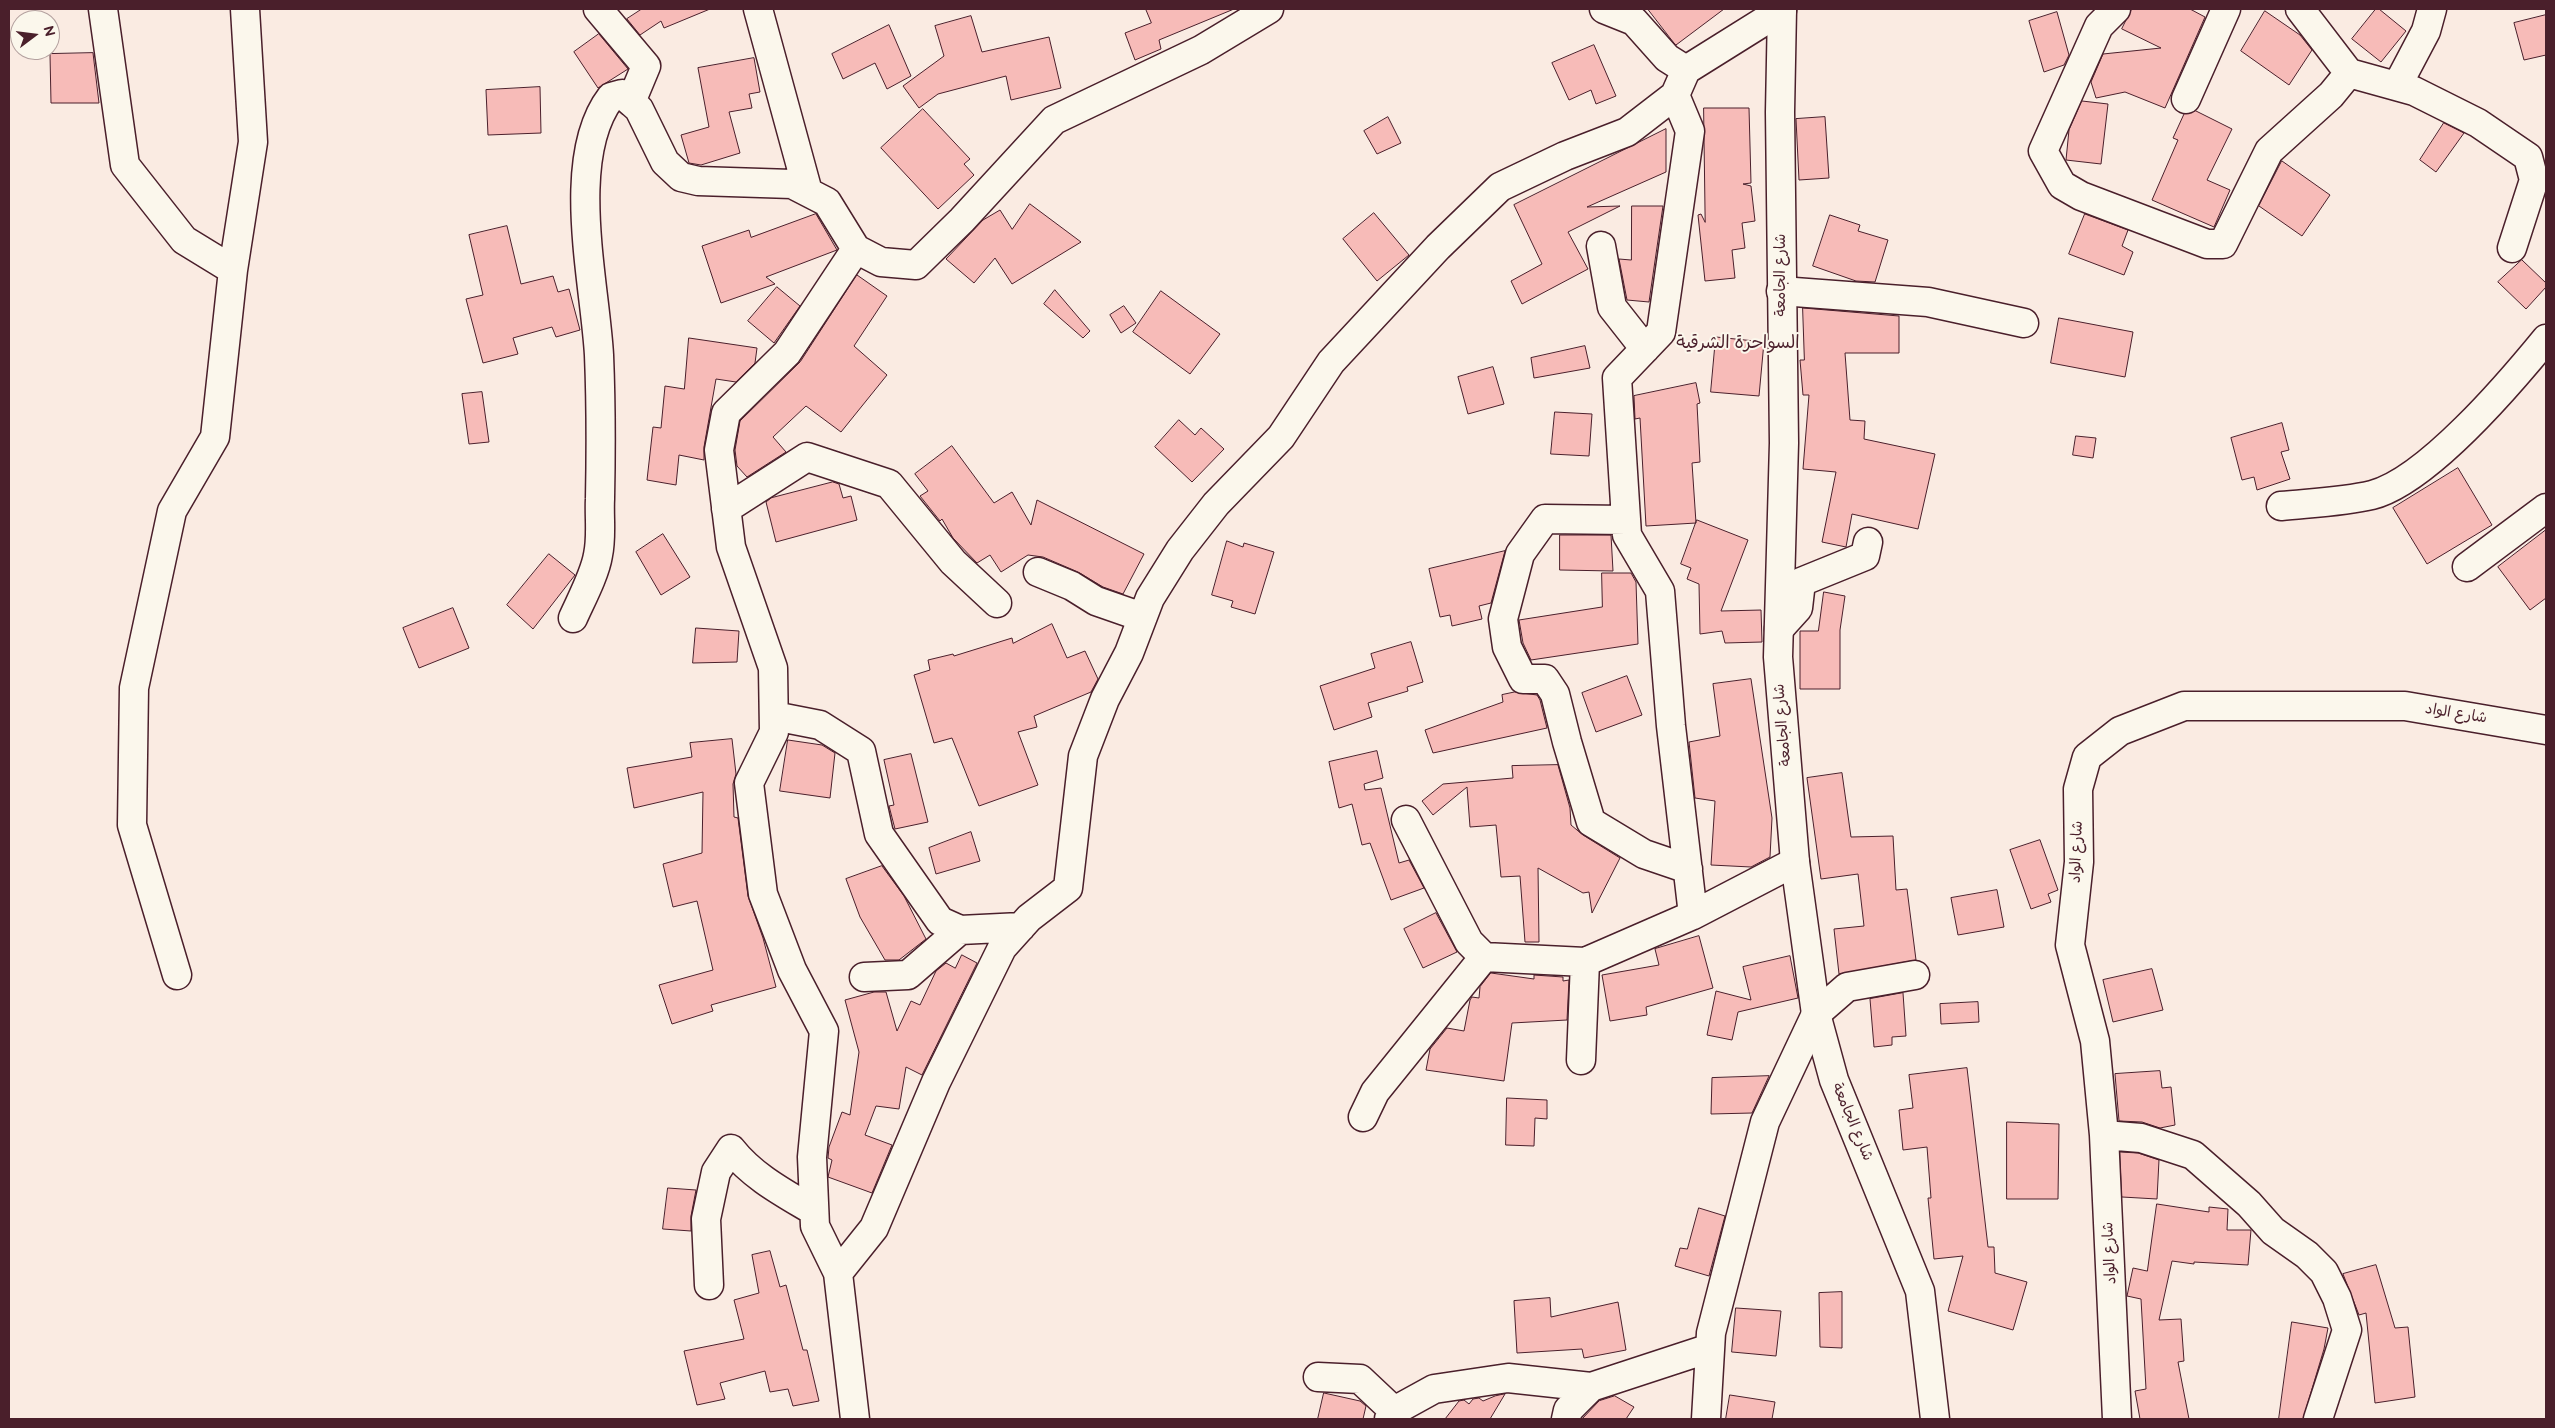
<!DOCTYPE html>
<meta charset="utf-8">
<style>
body{margin:0}
#map{position:relative;width:2555px;height:1428px;overflow:hidden;background:#faebe2;font-family:"Balsamiq Sans",sans-serif}
canvas{display:block}
.frame{position:absolute;inset:0;border:10px solid #4a1f2b;pointer-events:none}
.north{position:absolute;left:10px;top:10px;width:50px;height:50px;box-sizing:border-box;background:#fbf7ec;border:1px solid #b4a19f;border-radius:50%;rotate:75deg;font-size:14px;font-weight:700;line-height:20px;text-align:center;color:#4a1f2b}
.north::after{content:'';display:block;margin:auto;width:18px;height:22px;background:#4a1f2b;clip-path:polygon(50% 0,100% 100%,50% 72%,0 100%)}
</style>
<div id="map">
<canvas width="2555" height="1428"></canvas>
<div class="frame"></div>
<div class="north">N</div>
</div>
<script>
const g = document.querySelector('canvas').getContext('2d');
g.lineJoin = 'round';
function paint(path, color) {
  g.fillStyle = color;
  g.fill(path, 'evenodd');
}
function strokePath(path, color, width, dash) {
  g.strokeStyle = color;
  g.lineWidth = width;
  g.lineCap = dash ? 'butt' : 'round';
  g.setLineDash(dash || []);
  g.stroke(path);
}
function write(font, color, halo, rows, align = 'center') {
  g.font = font + ' "Balsamiq Sans","Playpen Sans Arabic",sans-serif';
  g.lineWidth = 4;
  g.setLineDash([]);
  g.textBaseline = 'middle';
  g.strokeStyle = halo;
  g.fillStyle = color;
  for (const [text, x, y, turn = 0] of rows) {
    g.save();
    g.translate(x, y);
    g.rotate((+turn || 0) * Math.PI / 180);
    g.textAlign = isNaN(turn) ? turn : align;
    if (halo) g.strokeText(text, 0, 0);
    g.fillText(text, 0, 0);
    g.restore();
  }
}
const building = new Path2D(`
 M 642,9 L 710,9 L 664,28 L 661,21 L 640,35 L 627,19 Z
 M 1146,9 L 1234,9 L 1159,40 L 1161,49 L 1135,60 L 1125,33 L 1151,23 Z
 M 1648,9 L 1724,9 L 1676,45 Z
 M 2132,9 L 2190,9 L 2205,17 L 2165,108 L 2125,92 L 2096,98 L 2091,82 L 2103,54 L 2161,48 L 2122,29 Z
 M 2376,9 L 2379,9 L 2406,31 L 2381,62 L 2352,39 Z
 M 2265,11 L 2300,35 L 2312,50 L 2289,85 L 2241,51 Z
 M 2057,12 L 2069,55 L 2064,65 L 2044,72 L 2029,21 Z
 M 2546,15 L 2546,55 L 2524,60 L 2514,23 Z
 M 971,16 L 982,52 L 1049,37 L 1061,88 L 1011,100 L 1006,76 L 938,94 L 919,108 L 903,86 L 944,56 L 935,26 Z
 M 889,25 L 911,76 L 887,89 L 875,63 L 843,79 L 832,54 Z
 M 599,34 L 628,69 L 598,88 L 574,52 Z
 M 1594,45 L 1616,96 L 1596,104 L 1591,90 L 1569,100 L 1552,63 Z
 M 93,53 L 99,103 L 51,103 L 50,54 Z
 M 754,58 L 760,92 L 749,94 L 752,108 L 729,112 L 740,153 L 701,165 L 689,163 L 681,135 L 709,127 L 698,68 Z
 M 540,87 L 541,133 L 488,135 L 486,90 Z
 M 2082,101 L 2108,104 L 2101,164 L 2066,160 L 2069,130 Z
 M 1704,108 L 1749,108 L 1751,183 L 1743,184 L 1751,186 L 1755,221 L 1742,223 L 1745,248 L 1732,250 L 1735,278 L 1705,281 L 1698,215 L 1701,214 L 1705,222 Z
 M 923,109 L 970,159 L 964,164 L 974,175 L 938,209 L 881,148 Z
 M 2196,111 L 2232,129 L 2207,180 L 2230,190 L 2214,227 L 2152,200 L 2178,140 L 2173,138 L 2184,114 Z
 M 1388,117 L 1401,143 L 1377,154 L 1364,131 Z
 M 1825,117 L 1829,178 L 1799,180 L 1796,119 Z
 M 2444,123 L 2464,133 L 2436,172 L 2420,160 Z
 M 1666,129 L 1666,172 L 1587,207 L 1620,206 L 1568,232 L 1588,269 L 1522,304 L 1511,281 L 1542,264 L 1514,205 Z
 M 2282,161 L 2330,195 L 2302,236 L 2259,206 Z
 M 1030,204 L 1081,242 L 1012,284 L 995,258 L 974,283 L 946,259 L 983,220 L 1000,210 L 1012,229 Z
 M 1632,206 L 1663,206 L 1649,302 L 1627,300 L 1619,259 L 1631,260 Z
 M 1374,213 L 1409,255 L 1377,281 L 1343,239 Z
 M 816,214 L 837,250 L 766,277 L 775,284 L 721,303 L 702,246 L 749,230 L 751,237 Z
 M 2085,214 L 2128,230 L 2122,246 L 2133,252 L 2124,275 L 2069,254 Z
 M 1830,215 L 1860,225 L 1858,231 L 1888,240 L 1875,282 L 1856,281 L 1813,266 Z
 M 507,226 L 521,284 L 553,276 L 558,292 L 569,289 L 580,330 L 556,337 L 552,327 L 513,338 L 518,354 L 483,363 L 466,299 L 483,295 L 469,235 Z
 M 2522,260 L 2546,283 L 2546,287 L 2526,309 L 2498,282 Z
 M 857,275 L 887,296 L 854,346 L 887,375 L 841,432 L 806,406 L 773,437 L 786,452 L 747,477 L 737,466 L 735,450 L 740,421 L 800,362 Z
 M 777,287 L 800,306 L 774,343 L 748,321 Z
 M 1055,290 L 1090,331 L 1083,338 L 1044,304 Z
 M 1161,291 L 1220,334 L 1190,374 L 1133,332 Z
 M 1124,306 L 1136,323 L 1121,333 L 1110,315 Z
 M 1803,308 L 1899,316 L 1899,353 L 1845,353 L 1850,420 L 1865,421 L 1864,439 L 1935,454 L 1918,529 L 1852,514 L 1846,547 L 1822,542 L 1836,472 L 1803,469 L 1809,395 L 1803,395 L 1800,360 L 1804,360 Z
 M 2059,318 L 2133,332 L 2125,377 L 2051,363 Z
 M 1716,337 L 1764,342 L 1759,396 L 1711,392 Z
 M 689,338 L 757,348 L 755,363 L 736,382 L 716,379 L 704,447 L 704,460 L 679,455 L 676,485 L 647,480 L 653,427 L 661,428 L 665,386 L 684,389 Z
 M 1585,346 L 1590,368 L 1534,378 L 1531,358 Z
 M 1493,367 L 1504,404 L 1468,414 L 1458,377 Z
 M 1696,383 L 1700,403 L 1697,404 L 1700,462 L 1692,463 L 1696,523 L 1646,526 L 1640,418 L 1635,419 L 1634,396 Z
 M 482,392 L 489,442 L 469,444 L 462,394 Z
 M 1555,412 L 1592,414 L 1589,456 L 1551,454 Z
 M 1179,420 L 1195,435 L 1201,428 L 1224,449 L 1192,482 L 1155,447 Z
 M 2282,423 L 2289,450 L 2281,452 L 2290,479 L 2257,490 L 2254,477 L 2242,480 L 2231,438 Z
 M 2076,436 L 2096,438 L 2093,458 L 2073,455 Z
 M 952,446 L 994,503 L 1012,492 L 1031,525 L 1037,500 L 1144,554 L 1123,594 L 1103,587 L 1078,572 L 1043,557 L 1028,555 L 1001,572 L 990,555 L 977,563 L 953,538 L 942,519 L 940,521 L 920,496 L 928,491 L 915,474 Z
 M 2458,468 L 2492,525 L 2427,564 L 2393,508 Z
 M 833,482 L 839,484 L 843,498 L 851,496 L 857,520 L 776,542 L 766,502 L 771,498 Z
 M 1697,520 L 1748,540 L 1721,611 L 1761,610 L 1762,642 L 1725,643 L 1722,631 L 1700,634 L 1699,584 L 1687,579 L 1691,568 L 1681,564 Z
 M 2546,530 L 2546,598 L 2530,610 L 2498,567 Z
 M 663,534 L 690,577 L 661,595 L 636,552 Z
 M 1560,535 L 1611,535 L 1613,571 L 1560,570 Z
 M 1227,541 L 1243,547 L 1244,543 L 1274,552 L 1255,614 L 1231,607 L 1233,601 L 1212,595 Z
 M 1505,551 L 1491,603 L 1479,606 L 1482,619 L 1452,626 L 1450,615 L 1440,617 L 1429,569 Z
 M 549,554 L 575,575 L 533,629 L 507,605 Z
 M 1602,573 L 1631,573 L 1636,582 L 1638,644 L 1531,660 L 1523,643 L 1519,620 L 1602,607 Z
 M 1824,592 L 1845,596 L 1840,630 L 1840,689 L 1800,689 L 1800,631 L 1818,631 Z
 M 453,608 L 469,648 L 419,668 L 403,628 Z
 M 1052,624 L 1067,658 L 1085,651 L 1098,679 L 1091,692 L 1034,716 L 1037,727 L 1018,732 L 1038,785 L 979,806 L 952,738 L 934,743 L 914,675 L 930,670 L 928,660 L 953,654 L 954,656 L 1012,638 L 1013,643 Z
 M 696,628 L 739,631 L 737,662 L 693,663 Z
 M 1411,642 L 1423,682 L 1407,687 L 1408,691 L 1368,703 L 1372,717 L 1334,730 L 1320,686 L 1375,668 L 1371,654 Z
 M 1627,676 L 1642,715 L 1596,732 L 1582,693 Z
 M 1751,679 L 1772,818 L 1770,857 L 1751,867 L 1711,865 L 1715,801 L 1695,798 L 1689,742 L 1720,736 L 1713,684 Z
 M 1515,692 L 1537,695 L 1540,700 L 1547,728 L 1433,753 L 1425,730 L 1503,702 L 1502,695 Z
 M 732,739 L 736,774 L 733,784 L 734,817 L 738,818 L 748,896 L 763,938 L 776,987 L 711,1005 L 713,1011 L 672,1024 L 659,985 L 713,970 L 697,901 L 673,907 L 663,864 L 702,853 L 703,792 L 634,808 L 627,768 L 692,757 L 690,743 Z
 M 788,740 L 822,745 L 835,753 L 830,798 L 780,791 Z
 M 1377,751 L 1383,778 L 1364,784 L 1365,790 L 1381,788 L 1399,863 L 1409,860 L 1424,888 L 1391,900 L 1370,843 L 1362,845 L 1352,804 L 1339,808 L 1329,762 Z
 M 911,754 L 928,822 L 895,829 L 889,806 L 894,805 L 884,760 Z
 M 1558,765 L 1570,808 L 1571,825 L 1583,835 L 1620,858 L 1592,913 L 1589,892 L 1583,893 L 1538,868 L 1539,942 L 1525,942 L 1520,876 L 1501,877 L 1496,825 L 1470,827 L 1467,787 L 1433,815 L 1422,801 L 1443,784 L 1513,778 L 1512,766 Z
 M 1842,773 L 1851,837 L 1893,836 L 1896,890 L 1907,889 L 1916,960 L 1839,974 L 1834,929 L 1864,926 L 1858,874 L 1821,879 L 1807,778 Z
 M 971,832 L 980,861 L 936,874 L 929,848 Z
 M 2040,840 L 2058,890 L 2048,894 L 2051,902 L 2031,909 L 2010,850 Z
 M 882,866 L 904,896 L 926,939 L 899,960 L 885,960 L 860,917 L 846,879 Z
 M 1997,890 L 2004,927 L 1958,935 L 1951,898 Z
 M 1436,913 L 1457,952 L 1423,968 L 1404,929 Z
 M 1699,936 L 1713,988 L 1646,1007 L 1647,1015 L 1610,1021 L 1602,975 L 1659,965 L 1655,949 Z
 M 962,955 L 977,963 L 922,1075 L 906,1067 L 899,1109 L 876,1106 L 865,1135 L 892,1145 L 872,1193 L 828,1177 L 832,1160 L 828,1158 L 829,1147 L 842,1112 L 850,1115 L 859,1052 L 845,1000 L 874,992 L 886,992 L 897,1031 L 911,1001 L 920,1005 L 936,971 L 946,963 L 955,968 Z
 M 1790,956 L 1798,998 L 1738,1012 L 1732,1040 L 1707,1035 L 1716,991 L 1751,1000 L 1743,967 Z
 M 2152,969 L 2163,1010 L 2113,1022 L 2103,980 Z
 M 1491,973 L 1534,979 L 1534,975 L 1563,977 L 1563,981 L 1569,980 L 1567,1020 L 1512,1023 L 1504,1081 L 1426,1070 L 1430,1049 L 1447,1028 L 1464,1031 L 1470,1000 L 1472,997 L 1479,998 L 1480,987 Z
 M 1903,993 L 1906,1036 L 1892,1037 L 1892,1045 L 1874,1047 L 1870,999 Z
 M 1978,1002 L 1979,1022 L 1941,1024 L 1940,1004 Z
 M 1967,1068 L 1988,1247 L 1994,1247 L 1995,1273 L 2027,1282 L 2013,1330 L 1948,1311 L 1963,1256 L 1934,1259 L 1928,1198 L 1931,1198 L 1927,1147 L 1903,1150 L 1899,1110 L 1913,1108 L 1909,1075 Z
 M 2160,1071 L 2162,1088 L 2171,1087 L 2175,1125 L 2160,1128 L 2142,1122 L 2119,1121 L 2115,1074 Z
 M 1769,1076 L 1752,1113 L 1711,1114 L 1712,1078 Z
 M 1507,1098 L 1547,1100 L 1547,1119 L 1535,1118 L 1534,1146 L 1506,1145 Z
 M 2007,1122 L 2059,1124 L 2058,1199 L 2007,1199 Z
 M 2120,1152 L 2138,1153 L 2159,1160 L 2157,1199 L 2122,1197 Z
 M 668,1188 L 696,1190 L 691,1216 L 691,1231 L 663,1229 Z
 M 2157,1204 L 2209,1212 L 2209,1207 L 2228,1209 L 2227,1230 L 2251,1230 L 2248,1265 L 2194,1262 L 2194,1264 L 2172,1261 L 2159,1320 L 2181,1319 L 2184,1361 L 2178,1362 L 2189,1419 L 2140,1419 L 2135,1391 L 2146,1389 L 2141,1299 L 2127,1296 L 2133,1268 L 2147,1271 Z
 M 1699,1208 L 1725,1216 L 1709,1276 L 1675,1266 L 1680,1248 L 1687,1249 Z
 M 770,1251 L 780,1287 L 786,1285 L 803,1350 L 807,1350 L 819,1401 L 793,1406 L 788,1389 L 770,1392 L 765,1371 L 720,1383 L 725,1399 L 697,1405 L 684,1351 L 744,1339 L 734,1300 L 759,1293 L 752,1255 Z
 M 2376,1265 L 2395,1328 L 2408,1327 L 2415,1397 L 2375,1403 L 2366,1313 L 2359,1315 L 2343,1274 Z
 M 1842,1292 L 1842,1348 L 1820,1347 L 1819,1293 Z
 M 1550,1298 L 1551,1317 L 1618,1302 L 1626,1350 L 1584,1358 L 1582,1349 L 1517,1353 L 1514,1301 Z
 M 1736,1308 L 1781,1311 L 1776,1356 L 1732,1352 Z
 M 2292,1322 L 2328,1328 L 2324,1349 L 2303,1419 L 2279,1419 Z
 M 1324,1393 L 1360,1401 L 1366,1406 L 1363,1419 L 1318,1419 Z
 M 1505,1394 L 1490,1419 L 1445,1419 L 1459,1401 L 1464,1400 L 1469,1404 L 1473,1399 L 1479,1398 L 1483,1401 L 1495,1396 Z
 M 1730,1395 L 1775,1402 L 1772,1419 L 1726,1419 Z
 M 1615,1396 L 1634,1407 L 1626,1419 L 1582,1419 L 1599,1401 Z`);
paint(building, '#f7bbb8');
strokePath(building, '#4a1f2b', 1);
const minor = new Path2D(`
 M 103,9 L 125,165 L 184,240 L 233,270
 M 598,9 L 646,66 L 631,102
 M 758,9 L 808,192
 M 1604,9 L 1634,21 L 1667,58 L 1686,70 L 1782,10
 M 2116,9 L 2099,26 L 2043,151 L 2062,185 L 2081,196 L 2207,244 L 2223,244 L 2269,151 L 2331,95 L 2349,73
 M 2300,9 L 2349,73 L 2414,91 L 2478,123 L 2528,157 L 2534,180 L 2512,248
 M 2397,86 L 2426,31 L 2432,9
 M 1675,95 L 1690,131 L 1661,332 L 1617,378 L 1627,535 L 1660,591 L 1671,726 L 1693,915
 M 2186,99 L 2226,9
 M 1601,246 L 1612,307 L 1645,349
 M 1781,291 L 1928,302 L 2024,323
 M 2281,506 C 2310,503 2343,502 2372,495 C 2427,481 2510,383 2546,339
 M 726,509 L 807,457 L 889,484 L 953,562 L 997,603
 M 1626,520 L 1545,519 L 1520,554 L 1503,619 L 1507,647 L 1523,679 L 1545,679 L 1555,694 L 1567,742 L 1591,822 L 1644,854 L 1688,869
 M 2467,567 L 2546,508
 M 1038,572 L 1072,586 L 1096,601 L 1142,617
 M 573,618 C 581,600 595,574 598,555 C 602,537 599,517 600,499 C 601,451 601,403 599,355 C 595,283 564,158 611,97 L 622,94 L 639,109 L 665,162 L 681,177 L 698,181 L 792,184 L 827,202 L 856,249 L 881,262 L 916,265 L 962,220 L 1054,120 L 1201,50 L 1269,9
 M 1779,629 L 1798,608 L 1801,582 L 1865,556 L 1868,542
 M 774,716 L 820,725 L 861,751 L 879,834 L 940,921 L 960,930 L 1021,927
 M 1406,820 L 1469,942 L 1484,957 L 1585,962 L 1693,915 L 1795,862
 M 177,975 L 132,825 L 134,688 L 172,511 L 215,437 L 233,270 L 253,142 L 245,9
 M 864,977 L 908,975 L 960,930
 M 1581,1060 L 1585,962
 M 1363,1117 L 1375,1092 L 1484,957
 M 2104,1135 L 2141,1138 L 2193,1155 L 2249,1204 L 2273,1231 L 2307,1255 L 2324,1272 L 2337,1298 L 2347,1330 L 2318,1419
 M 838,1273 L 874,1228 L 936,1082 L 1002,948 L 1029,918 L 1068,888 L 1083,756 L 1105,699 L 1129,653 L 1150,598 L 1180,550 L 1216,504 L 1281,437 L 1331,362 L 1438,247 L 1500,187 L 1565,156 L 1627,132 L 1675,95 L 1686,70
 M 709,1285 L 706,1219 L 716,1172 L 731,1149 C 753,1177 784,1193 814,1211
 M 1318,1377 L 1360,1379 L 1394,1411
 M 855,1419 L 838,1273 L 815,1226 L 812,1157 L 824,1031 L 792,970 L 763,894 L 749,783 L 774,732 L 773,668 L 731,547 L 719,450 L 726,413 L 787,353 L 856,249
 M 1389,1419 L 1394,1411 L 1434,1389 L 1508,1378 L 1591,1387 L 1710,1348
 M 1566,1419 L 1568,1410 L 1591,1387
 M 1706,1419 L 1711,1333 L 1765,1122 L 1816,1014 L 1847,987 L 1915,975
 M 2117,1419 L 2104,1135 L 2095,1041 L 2070,945 L 2079,862 L 2078,789 L 2087,757 L 2120,731 L 2184,706 L 2405,706 L 2546,730`);
const major = new Path2D(`
 M 1782,9 L 1780,112 L 1784,443 L 1778,657 L 1795,862 L 1816,1014 L 1834,1080 L 1920,1291 L 1935,1419`);
strokePath(minor, '#4a1f2b', 31);
strokePath(major, '#4a1f2b', 31);
strokePath(minor, '#fbf7ec', 28);
strokePath(major, '#fbf7ec', 28);
write('15px', '#4a1f2b', '#fbf7ec', [
 ["شارع الجامعة",1781,275,-90],
 ["شارع الواد",2456,714,9],
 ["شارع الجامعة",1783,725,-95],
 ["شارع الواد",2077,852,-88],
 ["شارع الجامعة",1852,1122,67],
 ["شارع الواد",2110,1253,-93]
]);
write('18px', '#4a1f2b', '#fbf7ec', [
 ["السواحرة الشرقية",1738,343]
]);
</script>
